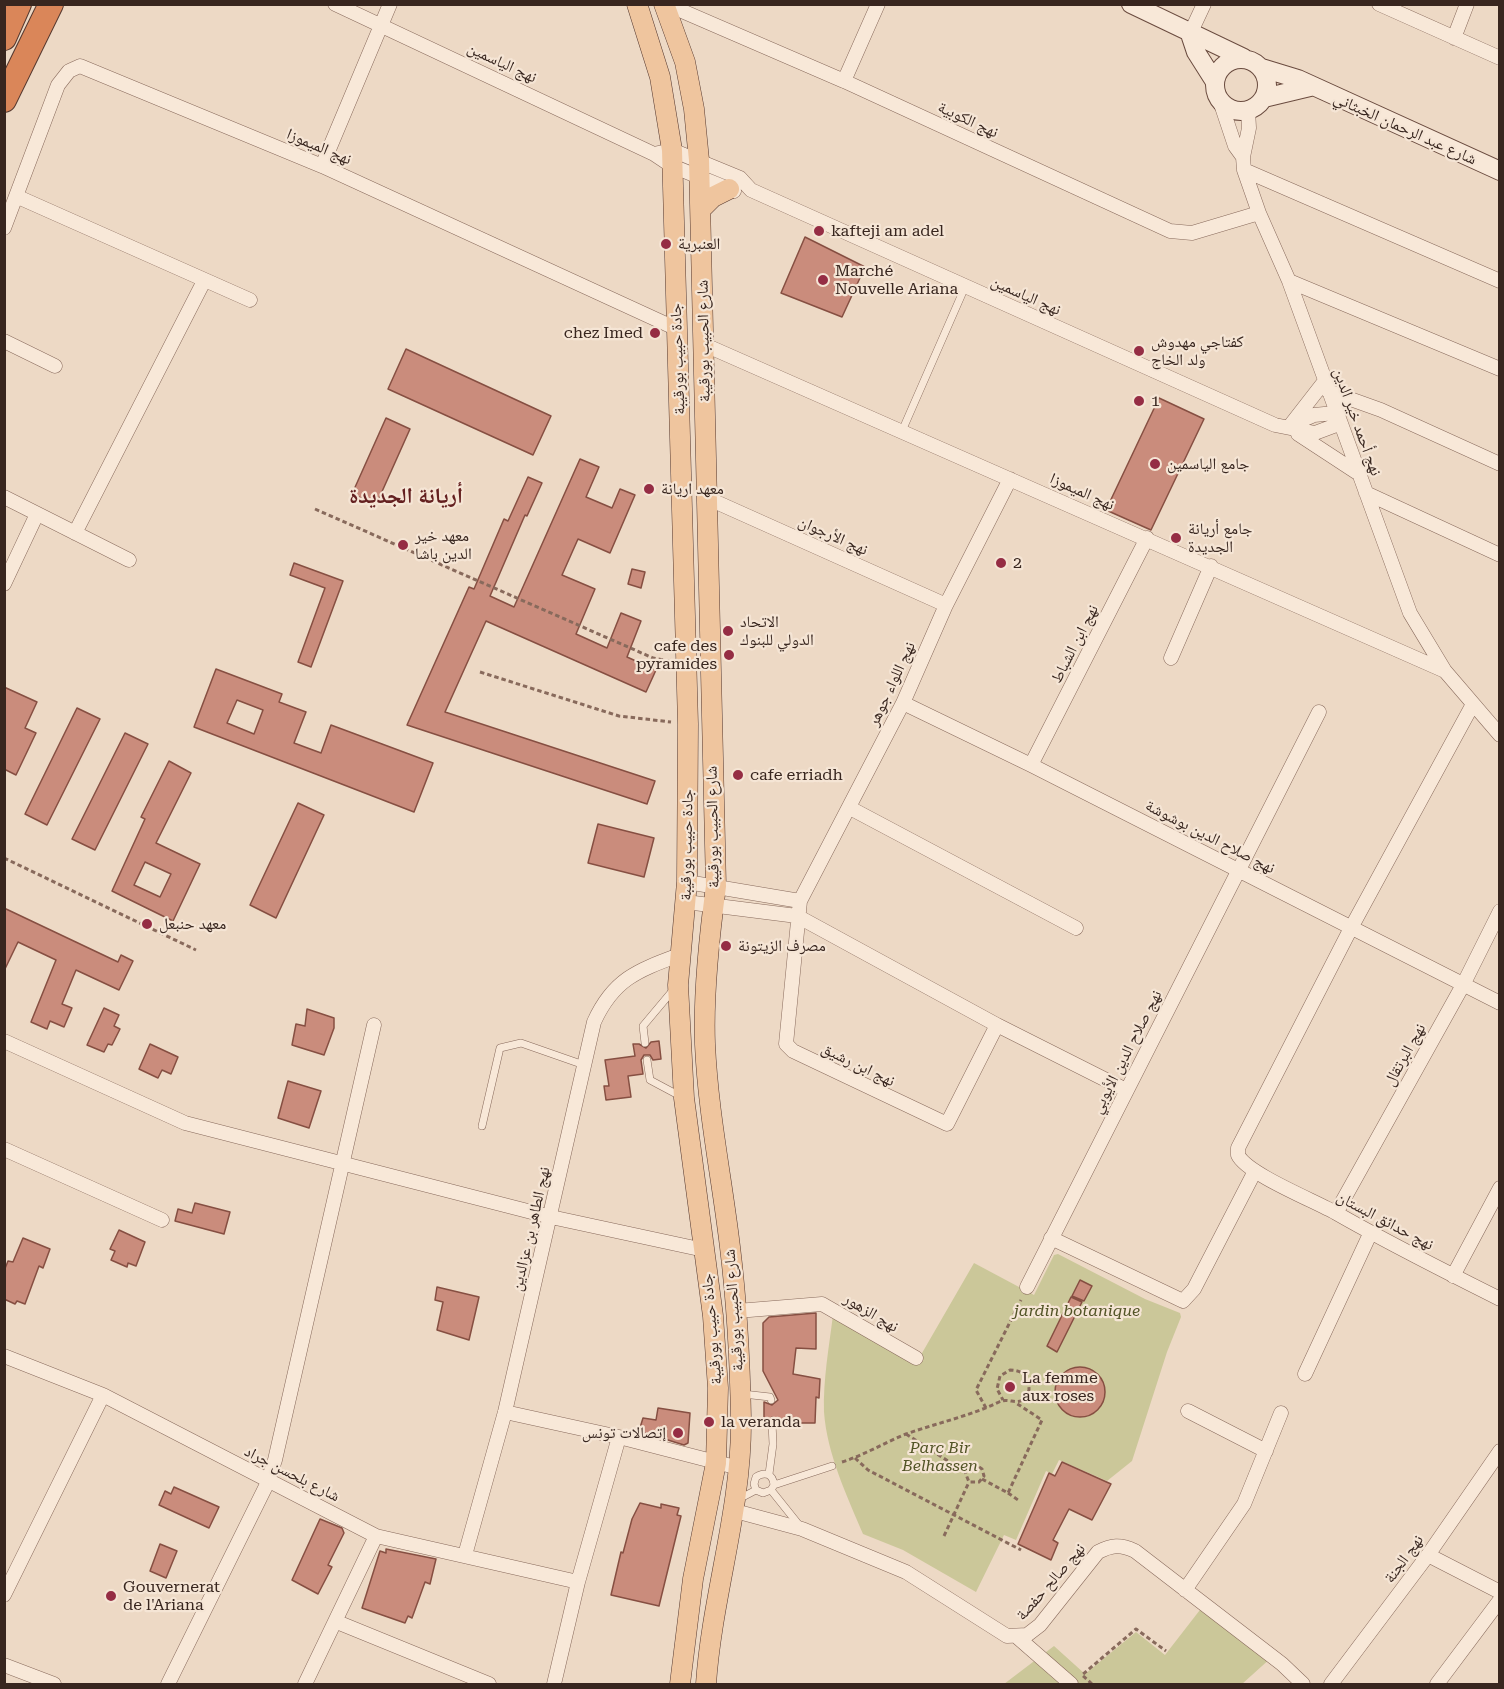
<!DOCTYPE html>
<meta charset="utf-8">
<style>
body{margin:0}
#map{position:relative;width:1504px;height:1689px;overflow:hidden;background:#edd9c5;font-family:"Roboto Serif",serif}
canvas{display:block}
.frame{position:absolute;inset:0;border:6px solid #38261f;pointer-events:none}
</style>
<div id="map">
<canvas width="1504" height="1689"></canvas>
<div class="frame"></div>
</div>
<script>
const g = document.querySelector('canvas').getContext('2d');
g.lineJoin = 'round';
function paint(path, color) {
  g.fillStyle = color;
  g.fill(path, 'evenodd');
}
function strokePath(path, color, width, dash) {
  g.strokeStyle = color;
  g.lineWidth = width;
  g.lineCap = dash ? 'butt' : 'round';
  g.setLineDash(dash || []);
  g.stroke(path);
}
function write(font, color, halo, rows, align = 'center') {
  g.font = font + ' "Roboto Serif","Noto Naskh Arabic",serif';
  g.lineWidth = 4.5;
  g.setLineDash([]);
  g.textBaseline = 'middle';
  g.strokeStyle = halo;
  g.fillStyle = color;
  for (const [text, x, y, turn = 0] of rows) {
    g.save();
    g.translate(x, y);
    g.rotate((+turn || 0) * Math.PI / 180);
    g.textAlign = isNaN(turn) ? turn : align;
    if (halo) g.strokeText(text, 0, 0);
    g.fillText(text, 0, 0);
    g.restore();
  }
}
paint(new Path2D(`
 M 1058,1254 L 1145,1299 L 1180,1313 L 1181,1317 L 1167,1352 L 1132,1461 L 1107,1481 L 1059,1460 L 1052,1474 L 1046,1471 L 1016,1540 L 1004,1535 L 976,1592 L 903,1550 L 863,1534 C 847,1496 827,1454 824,1412 C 823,1380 829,1347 833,1315 L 918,1360 L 974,1263 L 1034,1295 L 1054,1255 Z
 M 1203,1606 L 1272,1657 L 1242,1684 L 1004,1684 L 1054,1646 L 1085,1674 L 1136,1632 L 1165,1655 Z`), '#cbc799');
const building = new Path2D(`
 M 805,237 L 865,267 L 842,317 L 781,293 Z
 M 406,349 L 551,416 L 533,455 L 388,389 Z
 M 1159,398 L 1204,419 L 1151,530 L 1106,510 Z
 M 386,418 L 410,429 L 376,505 L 352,494 Z
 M 580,459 L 599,467 L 586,497 L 612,508 L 620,489 L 635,495 L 610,553 L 578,539 L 562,575 L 595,589 L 576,634 L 607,648 L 621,613 L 641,621 L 627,657 L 656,670 L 646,692 L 486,621 L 445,712 L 655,781 L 647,804 L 407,725 L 469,587 L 474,589 L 504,519 L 508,521 L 528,477 L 542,483 L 527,516 L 525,515 L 490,596 L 514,607 Z
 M 294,563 L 343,581 L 311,667 L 298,662 L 325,588 L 290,575 Z
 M 632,569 L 645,572 L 641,588 L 628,584 Z
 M 216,669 L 282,694 L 279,702 L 306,712 L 294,743 L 321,753 L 331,725 L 433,763 L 414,812 L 194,727 ZM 237,700 L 263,710 L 254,734 L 227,723 Z
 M 4,687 L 37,702 L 25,728 L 36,733 L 16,775 L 4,769 Z
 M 77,708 L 100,719 L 47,825 L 25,814 Z
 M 125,733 L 148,744 L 95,850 L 72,839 Z
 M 169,761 L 191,773 L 156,843 L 200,864 L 173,921 L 112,891 L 145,819 L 141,817 ZM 145,862 L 171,874 L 160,897 L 134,885 Z
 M 298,803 L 324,815 L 276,918 L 250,905 Z
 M 598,824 L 654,838 L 644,877 L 588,863 Z
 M 4,908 L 118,962 L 121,955 L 133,961 L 119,990 L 76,970 L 62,1004 L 72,1008 L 64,1027 L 50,1021 L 47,1029 L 31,1022 L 56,960 L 18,942 L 4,971 Z
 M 104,1008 L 119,1015 L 114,1026 L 120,1029 L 112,1045 L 108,1044 L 104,1052 L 87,1045 Z
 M 307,1009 L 334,1018 L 334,1028 L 324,1055 L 292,1045 L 296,1024 L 305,1026 Z
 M 659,1041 L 661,1059 L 653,1060 L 650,1055 L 644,1055 L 641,1060 L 643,1074 L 628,1076 L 631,1097 L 606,1100 L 604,1086 L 609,1086 L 605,1060 L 635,1056 L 633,1044 L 639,1044 L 646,1048 L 651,1042 Z
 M 150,1044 L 178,1057 L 171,1074 L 162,1070 L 158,1078 L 139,1069 Z
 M 288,1081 L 321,1091 L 309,1128 L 278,1118 Z
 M 195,1203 L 230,1212 L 224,1234 L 175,1221 L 178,1209 L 192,1213 Z
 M 119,1230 L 145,1242 L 136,1266 L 128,1263 L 127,1267 L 111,1260 L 115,1251 L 110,1249 Z
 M 23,1238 L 50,1249 L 43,1268 L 39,1266 L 25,1304 L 17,1301 L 15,1304 L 4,1299 L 4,1271 L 8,1261 L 13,1262 Z
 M 1080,1280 L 1092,1286 L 1084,1301 L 1072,1296 Z
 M 437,1287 L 479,1297 L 469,1340 L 437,1330 L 443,1302 L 435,1300 Z
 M 1071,1297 L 1082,1302 L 1057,1352 L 1047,1346 Z
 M 816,1313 L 816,1349 L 796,1348 L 793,1374 L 820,1379 L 819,1398 L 816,1397 L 815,1423 L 778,1423 L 772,1417 L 764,1423 L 764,1402 L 772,1405 L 778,1400 L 763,1371 L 763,1323 L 769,1317 Z
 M1055 1392a25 25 0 1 1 50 0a25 25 0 1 1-50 0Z
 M 658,1408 L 690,1413 L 688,1443 L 684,1445 L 639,1431 L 643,1418 L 656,1420 Z
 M 1062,1462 L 1111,1484 L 1092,1520 L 1069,1509 L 1053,1540 L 1058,1543 L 1051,1560 L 1018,1544 L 1049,1473 L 1055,1476 Z
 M 174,1487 L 219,1507 L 209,1528 L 159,1505 L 165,1491 L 171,1494 Z
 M 640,1503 L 661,1508 L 661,1504 L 679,1508 L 677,1515 L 681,1516 L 659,1606 L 611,1595 L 621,1552 L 623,1553 L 632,1519 Z
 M 320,1519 L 342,1528 L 344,1533 L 328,1565 L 332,1567 L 318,1594 L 292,1580 Z
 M 160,1544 L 177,1551 L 166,1578 L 150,1571 Z
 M 386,1549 L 436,1559 L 430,1584 L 425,1582 L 412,1618 L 408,1616 L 405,1623 L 362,1608 L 380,1551 L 386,1553 Z`);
paint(building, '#ca8c7c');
strokePath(building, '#864f42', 1.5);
const service = new Path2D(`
 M 902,431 L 965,287
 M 645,1043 L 643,1026 L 674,989
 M 647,1060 L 650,1080 L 680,1096
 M 482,1126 L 500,1048 L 521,1043 L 584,1065
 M 743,1394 L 770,1397 L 771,1400
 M 769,1474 L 773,1444 L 772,1423
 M 774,1485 C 773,1474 765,1471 756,1477 L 754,1484 L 756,1490 L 763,1493 L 771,1490 L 774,1485 L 832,1466
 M 771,1490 L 799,1525
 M 737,1500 L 756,1490`);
const minor = new Path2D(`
 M 335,4 L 654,154 L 672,166 L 734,191
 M 666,4 L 844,81 L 1170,231 L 1192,233 L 1259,213
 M 1379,4 L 1500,58
 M 1190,34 L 1204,4
 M 1454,38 L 1467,4
 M 844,81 L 878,4
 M 1220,101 L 1235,146 L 1243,157 L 1244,170 L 1259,213 L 1289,281 L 1410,613 L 1445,671 L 1500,735
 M 654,154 L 672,150 L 740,178 L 751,190 L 1275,425 L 1315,433 L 1339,424
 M 1243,157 L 1249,128 L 1248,110
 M 322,166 L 390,4
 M 1244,170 L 1500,281
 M 18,197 L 250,300
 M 4,228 L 58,85 L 69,71 L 80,66 L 322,166 L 677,329
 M 1289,281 L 1500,369
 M 4,341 L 55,366
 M 705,345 L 1445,671
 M 1328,391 L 1381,410 L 1500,464
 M 1293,424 L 1314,415 L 1335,413
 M 1289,427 L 1324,382
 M 1298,434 L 1356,472
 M 1366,493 L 1500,555
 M 4,497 L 129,560
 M 707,498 L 946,605
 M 75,533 L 204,281
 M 4,584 L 37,514
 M 1171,658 L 1211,566
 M 903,703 L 1031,765 L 1500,1003
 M 1473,704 L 1351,928 L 1238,1148 L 1238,1155 C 1247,1174 1315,1201 1336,1213 C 1390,1244 1444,1271 1500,1299
 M 1031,765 L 1147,538
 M 850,808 L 1076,928
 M 687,882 L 800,901
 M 686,902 L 797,916 L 997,1025 L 1126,1090
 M 997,1025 L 947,1124 L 793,1051 L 786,1044 L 800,901 L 903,703 L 946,605 L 1010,479
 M 4,1041 L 185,1123 L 551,1217 L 704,1250
 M 4,1149 L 162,1220
 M 1336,1213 L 1463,985 L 1500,911
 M 1051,1238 L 1183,1301 L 1194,1289 L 1255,1171
 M 1453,1276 L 1500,1188
 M 1027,1287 L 1319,712
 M 737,1311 L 822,1304 L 916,1358
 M 4,1356 L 103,1395 L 376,1536 L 578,1582
 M 1305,1374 L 1370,1234
 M 1188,1411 L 1266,1451
 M 505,1412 L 619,1437 L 739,1468
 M 735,1511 L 802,1529 L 906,1572 L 1007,1636 L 1027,1635 L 1040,1625 L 1098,1552 C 1112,1545 1120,1544 1135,1551 L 1282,1664 L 1303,1684
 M 465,1555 L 505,1412 L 594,1022 C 614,978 639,970 682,954
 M 1428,1555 L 1500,1592
 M 1185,1590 L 1244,1504 L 1281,1413
 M 4,1595 L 103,1395
 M 337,1622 L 489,1684
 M 1016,1636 L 1071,1684
 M 4,1665 L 54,1684
 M 168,1684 L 266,1486 L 275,1460 L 374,1025
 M 305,1684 L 376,1536
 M 554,1684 L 578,1582 L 619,1437
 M 1331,1684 L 1428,1555 L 1500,1451
 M 1437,1684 L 1500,1600`);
const secondary = new Path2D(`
 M 1131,4 L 1244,58
 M 1190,34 L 1196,52 L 1215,82
 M1215 85a26 26 0 1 1 52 0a26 26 0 1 1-52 0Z
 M 1262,68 L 1298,79 L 1500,171
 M 1264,98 L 1310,87`);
const primary = new Path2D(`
 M 637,4 L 660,77 L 672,150 L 688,724 L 687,882 L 678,985 L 684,1098 L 713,1316 L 718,1388 L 716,1463 L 693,1579 L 680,1684
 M 664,4 L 685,62 L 694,109 L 699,160 L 716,886 C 709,938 703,992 705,1044 C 708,1113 722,1179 730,1247 C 737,1304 740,1362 741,1419 C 742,1510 712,1595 706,1684
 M 701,209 L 713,197 L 729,189`);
const motorway = new Path2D(`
 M 4,38 L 19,4
 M 4,100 L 51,4`);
strokePath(service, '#886a5c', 8);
strokePath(minor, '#886a5c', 15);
strokePath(secondary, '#6a4b3f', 20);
strokePath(primary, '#563930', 21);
strokePath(motorway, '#563930', 26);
strokePath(new Path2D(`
 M 315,509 L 653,658 L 669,661
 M 480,672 L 619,716 L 671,722
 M 4,858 L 196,950
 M 986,1408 L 976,1390 L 1021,1300
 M 906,1434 L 965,1472 L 969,1482 L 979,1482 L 984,1476 L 982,1469 L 976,1465 L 969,1466 L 965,1472
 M 855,1458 L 868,1470 L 1021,1550
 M 842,1462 C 864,1455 884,1443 906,1434 C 937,1423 970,1416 999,1402 C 1011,1396 1020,1411 1029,1390 C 1029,1377 1023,1370 1010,1370 L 1000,1376 L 997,1389 L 1003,1400
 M 982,1479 L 1008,1493 L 1042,1420 L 1016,1403
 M 1008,1493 L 1018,1500
 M 944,1536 L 969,1482
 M 1092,1684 L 1082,1675 L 1136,1629 L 1166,1651`), '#886a5c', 3, [4.5, 3]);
strokePath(service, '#f8e8d8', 7);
strokePath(minor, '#f8e8d8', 14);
strokePath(secondary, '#f8e8d8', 18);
strokePath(primary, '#efc59e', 20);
strokePath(motorway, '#da8659', 24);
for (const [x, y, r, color] of [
 [819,231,6,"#952d44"],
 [666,244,6,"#952d44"],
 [823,280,6,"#952d44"],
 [655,333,6,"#952d44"],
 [1139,351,6,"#952d44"],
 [1139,401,6,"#952d44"],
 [1155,464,6,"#952d44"],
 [649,489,6,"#952d44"],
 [1176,538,6,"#952d44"],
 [403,545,6,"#952d44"],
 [1001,563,6,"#952d44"],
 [728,631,6,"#952d44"],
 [729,655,6,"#952d44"],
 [738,775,6,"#952d44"],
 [147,924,6,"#952d44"],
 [726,946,6,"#952d44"],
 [1010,1387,6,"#952d44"],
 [709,1422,6,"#952d44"],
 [678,1433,6,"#952d44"],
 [111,1596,6,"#952d44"]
]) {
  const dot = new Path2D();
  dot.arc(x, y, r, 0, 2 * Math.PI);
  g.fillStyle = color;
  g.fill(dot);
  strokePath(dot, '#f5e5d5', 2);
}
write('16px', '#38261f', '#f5e5d5', [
 ["نهج الياسمين",502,63,25],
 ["نهج الكوبية",968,120,25],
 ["شارع عبد الرحمان الخبثاني",1405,129,24],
 ["نهج الميموزا",319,147,23],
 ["نهج الياسمين",1026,296,24],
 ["شارع الحبيب بورقيبة",704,341,-91],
 ["جادة حبيب بورقيبة",678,359,-92],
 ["نهج أحمد خير الدين",1357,422,70],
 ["نهج الميموزا",1082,492,24],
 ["نهج الأرجوان",833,536,24],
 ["نهج ابن الشباط",1075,644,-63],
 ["نهج اللواء جوهر",892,684,-65],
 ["شارع الحبيب بورقيبة",713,827,-91],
 ["نهج صلاح الدين بوشوشة",1210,837,27],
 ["جادة حبيب بورقيبة",687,845,-89],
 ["نهج صلاح الدين الأيوبي",1127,1052,-63],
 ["نهج البرتقال",1405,1055,-61],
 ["نهج ابن رشيق",858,1065,26],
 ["نهج حدائق البستان",1385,1221,28],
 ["نهج الطاهر بن عزالدين",531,1229,-77],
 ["شارع الحبيب بورقيبة",734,1310,-94],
 ["نهج الزهور",871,1313,31],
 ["جادة حبيب بورقيبة",712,1329,-95],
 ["شارع بلحسن جراد",292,1474,27],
 ["نهج الجنة",1404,1559,-54],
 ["نهج صالح حفصة",1051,1582,-49]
]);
write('16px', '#38261f', '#f5e5d5', [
 ["kafteji am adel",831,231],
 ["العنبرية",678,244],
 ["Marché",835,271],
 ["Nouvelle Ariana",835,289],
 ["chez Imed",643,333,"right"],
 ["كفتاجي مهدوش",1151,342],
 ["ولد الخاج",1151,360],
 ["1",1151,401],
 ["جامع الياسمين",1167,464],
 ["معهد اريانة",661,489],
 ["جامع أريانة",1188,529],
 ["الجديدة",1188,547],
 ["معهد خير",415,536],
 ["الدين باشا",415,554],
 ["2",1013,563],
 ["الاتحاد",740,622],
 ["الدولي للبنوك",740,640],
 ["cafe des",717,646,"right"],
 ["pyramides",717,664,"right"],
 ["cafe erriadh",750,775],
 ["معهد حنبعل",159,924],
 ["مصرف الزيتونة",738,946],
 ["La femme",1022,1378],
 ["aux roses",1022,1396],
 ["la veranda",721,1422],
 ["إتصالات تونس",666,1433,"right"],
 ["Gouvernerat",123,1587],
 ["de l'Ariana",123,1605]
], 'left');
write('italic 16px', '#525426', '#f5e5d5', [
 ["jardin botanique",1077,1311],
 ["Parc Bir",940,1448],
 ["Belhassen",940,1466]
]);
write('bold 22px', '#642020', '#f5e5d5', [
 ["أريانة الجديدة",406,497]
]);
</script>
